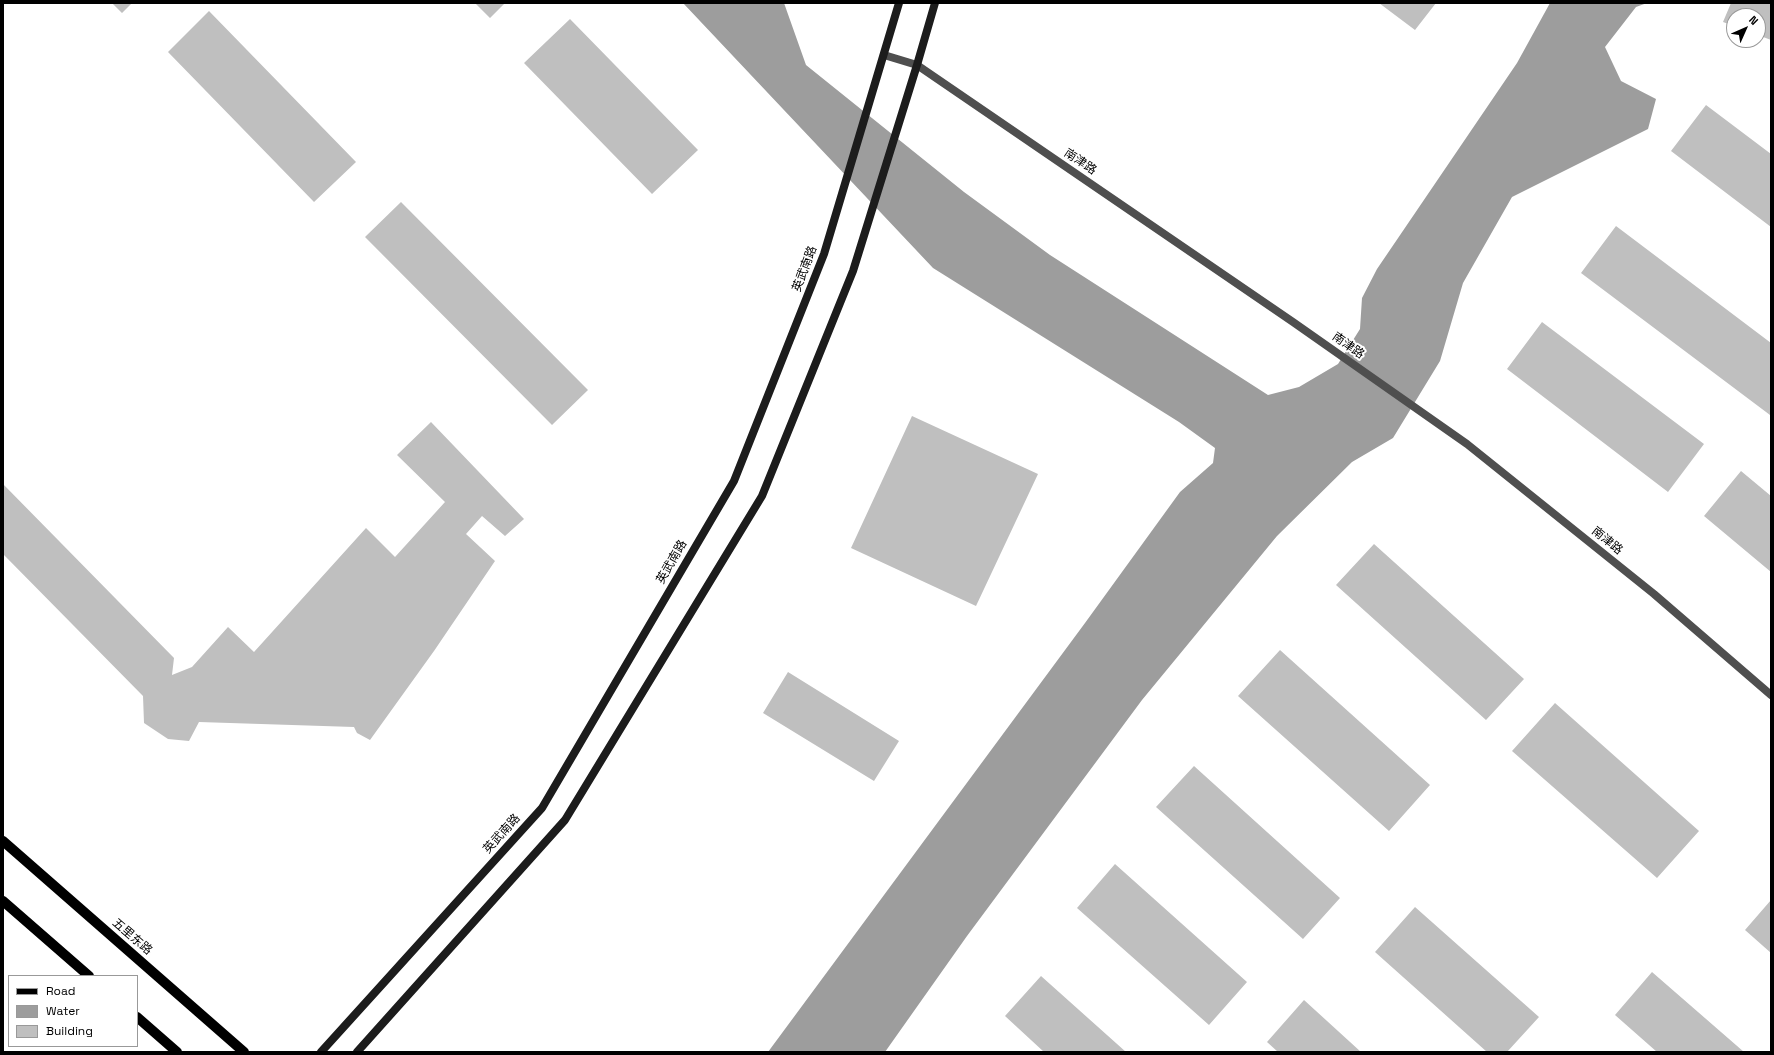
<!DOCTYPE html>
<meta charset="utf-8">
<style>
body{margin:0}
#map{position:relative;width:1774px;height:1055px;overflow:hidden;background:#fff;font-family:"Space Grotesk",sans-serif}
canvas{display:block}
.frame{position:absolute;inset:0;border:4px solid #000;pointer-events:none}
.legend{position:absolute;left:8px;top:975px;width:130px;height:72px;box-sizing:border-box;background:#fff;border:1px solid #999;margin:0;padding:5px 7px;list-style:none;font-size:12px;color:#000}
.legend li{display:flex;align-items:center;gap:8px;height:20px}
.legend b{width:20px;border:1px solid #999}
.north{position:absolute;left:1726px;top:8px;width:40px;height:40px;box-sizing:border-box;background:#fff;border:1px solid #999;border-radius:50%;rotate:45deg;font-size:11px;font-weight:700;line-height:16px;text-align:center;color:#000}
.north::after{content:'';display:block;margin:auto;width:14px;height:18px;background:#000;clip-path:polygon(50% 0,100% 100%,50% 72%,0 100%)}
</style>
<div id="map">
<canvas width="1774" height="1055"></canvas>
<div class="frame"></div>
<ul class="legend">
<li><b style="height:5px;background:#000"></b>Road</li>
<li><b style="height:11px;background:#9d9d9d"></b>Water</li>
<li><b style="height:11px;background:#bfbfbf"></b>Building</li>
</ul>
<div class="north">N</div>
</div>
<script>
const g = document.querySelector('canvas').getContext('2d');
g.lineJoin = 'round';
function paint(path, color) {
  g.fillStyle = color;
  g.fill(path, 'evenodd');
}
function strokePath(path, color, width, dash) {
  g.strokeStyle = color;
  g.lineWidth = width;
  g.lineCap = dash ? 'butt' : 'round';
  g.setLineDash(dash || []);
  g.stroke(path);
}
function write(font, color, halo, rows, align = 'center') {
  g.font = font + ' "Space Grotesk","Noto Sans SC",sans-serif';
  g.lineWidth = 4;
  g.setLineDash([]);
  g.textBaseline = 'middle';
  g.strokeStyle = halo;
  g.fillStyle = color;
  for (const [text, x, y, turn = 0] of rows) {
    g.save();
    g.translate(x, y);
    g.rotate((+turn || 0) * Math.PI / 180);
    g.textAlign = isNaN(turn) ? turn : align;
    if (halo) g.strokeText(text, 0, 0);
    g.fillText(text, 0, 0);
    g.restore();
  }
}
paint(new Path2D(`
 M 683,3 L 784,3 L 806,65 L 964,192 L 1050,255 L 1268,395 L 1299,387 L 1338,364 L 1360,329 L 1362,298 L 1377,269 L 1517,63 L 1550,3 L 1647,3 L 1636,7 L 1605,47 L 1621,81 L 1656,99 L 1648,129 L 1512,197 L 1463,283 L 1440,361 L 1393,438 L 1352,462 L 1277,536 L 1142,700 L 967,936 L 885,1052 L 768,1052 L 1085,623 L 1180,492 L 1213,463 L 1215,448 L 1179,422 L 933,268 Z`), '#9d9d9d');
paint(new Path2D(`
 M 112,3 L 132,3 L 122,13 Z
 M 475,3 L 505,3 L 490,18 Z
 M 1379,3 L 1436,3 L 1415,30 Z
 M 1731,3 L 1771,3 L 1771,40 L 1758,35 L 1758,16 L 1734,16 L 1734,26 L 1723,22 Z
 M 209,11 L 356,162 L 314,202 L 168,52 Z
 M 570,19 L 698,150 L 652,194 L 524,63 Z
 M 1706,105 L 1771,154 L 1771,227 L 1671,151 Z
 M 401,202 L 588,390 L 552,425 L 365,237 Z
 M 1616,226 L 1771,343 L 1770,415 L 1581,273 Z
 M 1542,322 L 1704,444 L 1668,492 L 1507,369 Z
 M 912,416 L 1038,474 L 976,606 L 851,548 Z
 M 431,422 L 524,519 L 505,536 L 482,516 L 466,534 L 495,561 L 434,651 L 370,740 L 357,733 L 354,727 L 199,722 L 189,741 L 168,739 L 144,723 L 143,696 L 3,554 L 3,484 L 174,658 L 172,675 L 192,667 L 228,627 L 254,652 L 366,528 L 395,557 L 445,502 L 397,455 Z
 M 1741,471 L 1771,496 L 1771,572 L 1704,516 Z
 M 1374,544 L 1524,679 L 1486,720 L 1336,585 Z
 M 1280,650 L 1430,785 L 1389,831 L 1238,696 Z
 M 788,672 L 899,741 L 874,781 L 763,713 Z
 M 1555,703 L 1699,831 L 1657,878 L 1512,751 Z
 M 1194,766 L 1340,898 L 1303,939 L 1156,807 Z
 M 1115,864 L 1247,982 L 1209,1025 L 1077,908 Z
 M 1771,900 L 1771,953 L 1745,930 Z
 M 1415,907 L 1539,1017 L 1507,1052 L 1487,1052 L 1375,952 Z
 M 1652,972 L 1744,1052 L 1657,1052 L 1615,1015 Z
 M 1041,976 L 1126,1052 L 1044,1052 L 1005,1016 Z
 M 1304,1000 L 1361,1052 L 1278,1052 L 1267,1042 Z`), '#bfbfbf');
strokePath(new Path2D(`
 M 884,55 L 917,65 L 1293,322 L 1467,444 L 1654,594 L 1771,695`), '#4f4f4f', 8);
strokePath(new Path2D(`
 M 321,1052 L 542,808 L 734,481 L 824,254 L 899,3
 M 357,1052 L 565,820 L 762,496 L 853,271 L 917,65 L 935,3`), '#1c1c1c', 8);
strokePath(new Path2D(`
 M 3,841 L 244,1052
 M 3,901 L 89,976
 M 137,1017 L 177,1052`), '#000', 10);
write('12px', '#000', '#fff', [
 ["南津路",1080,162,34],
 ["英武南路",805,269,-69],
 ["南津路",1348,346,35],
 ["南津路",1607,541,39],
 ["英武南路",672,562,-60],
 ["英武南路",502,834,-48],
 ["五里东路",132,937,41]
]);
</script>
